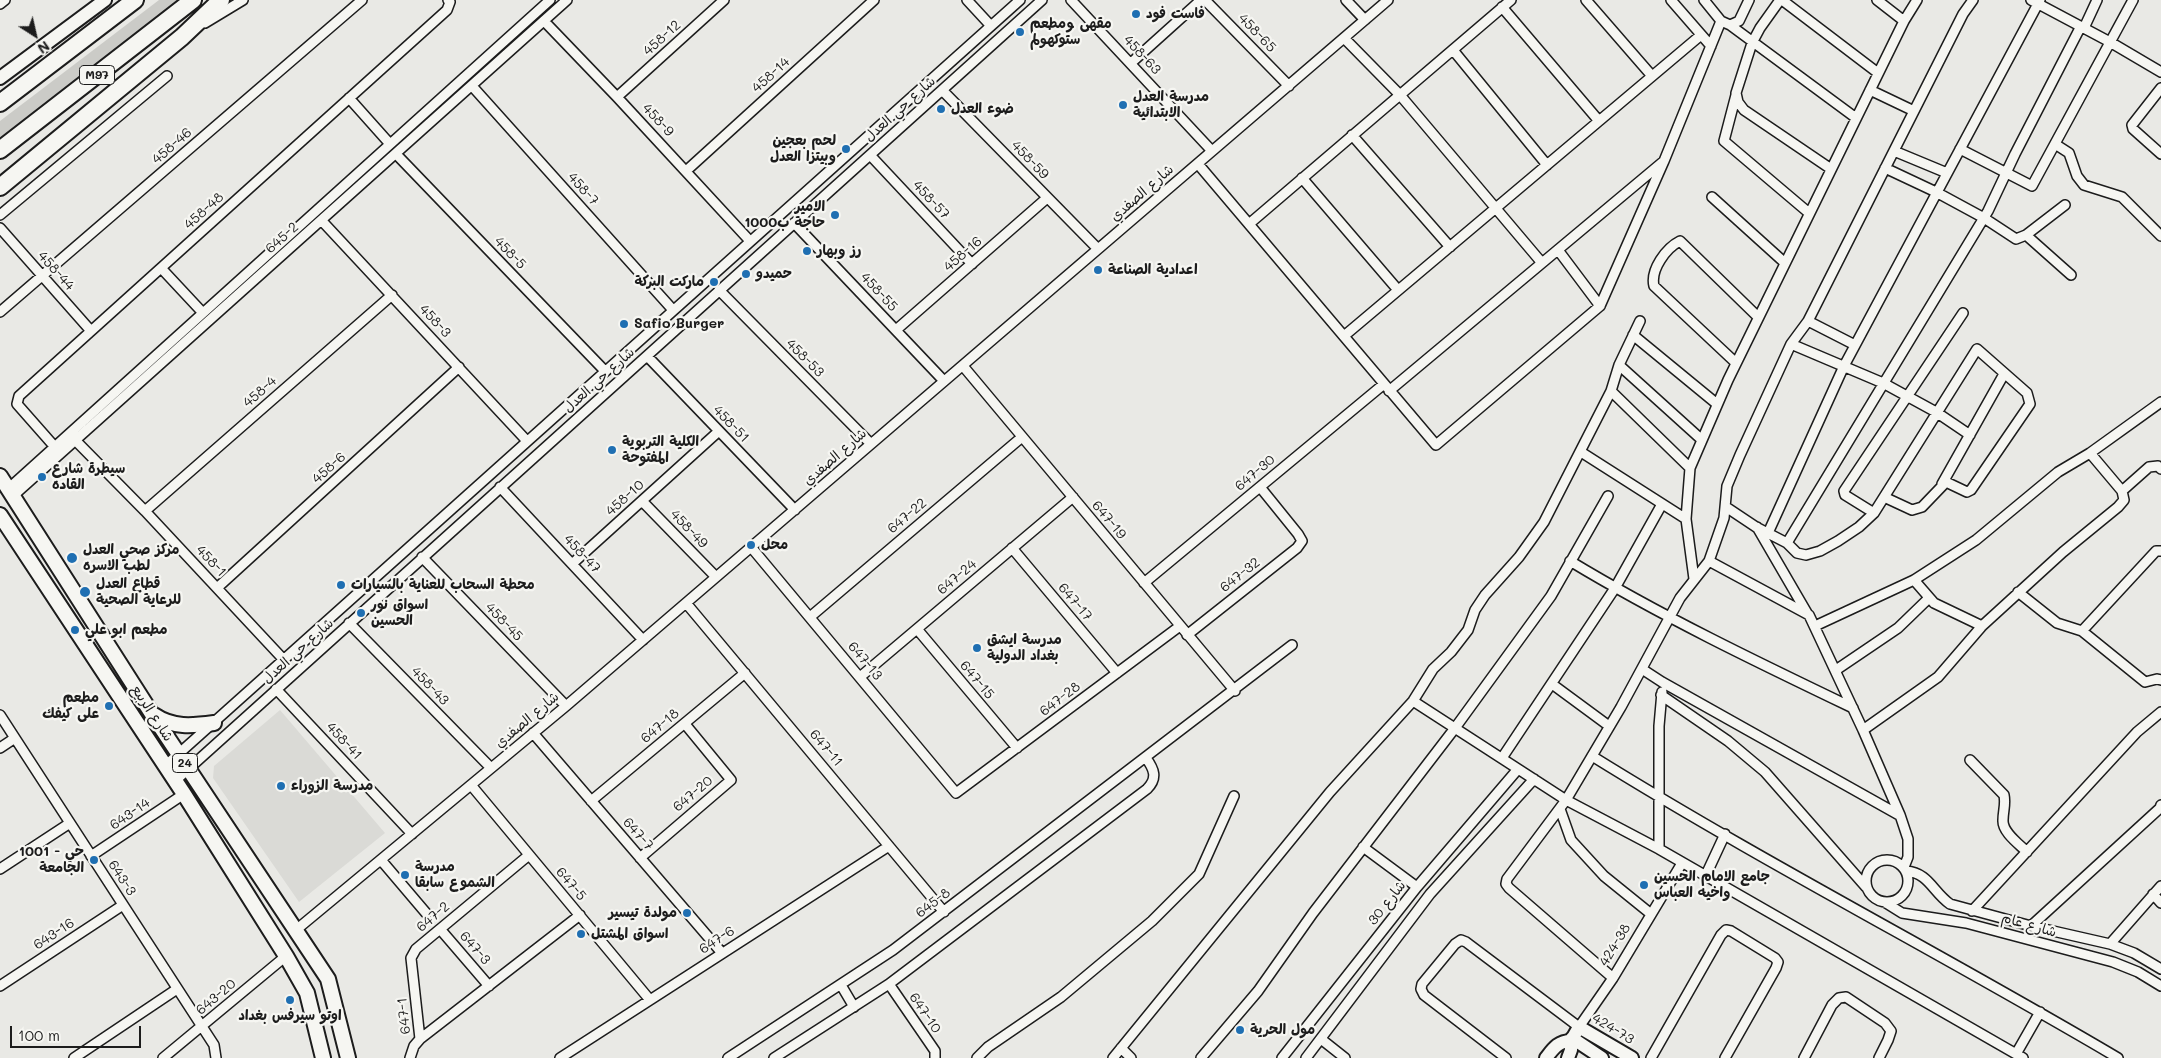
<!DOCTYPE html>
<meta charset="utf-8">
<style>
body{margin:0}
#map{position:relative;width:2161px;height:1058px;overflow:hidden;background:#e9e9e5;font-family:Mali,sans-serif}
canvas{display:block}
.north{position:absolute;left:10px;top:10px;width:50px;height:50px;-webkit-text-stroke:4px #f6f6f2;paint-order:stroke;rotate:145deg;font-size:14px;font-weight:700;line-height:20px;text-align:center;color:#1c1c1c}
.north::after{content:'';display:block;margin:auto;width:18px;height:22px;background:#1c1c1c;clip-path:polygon(50% 0,100% 100%,50% 72%,0 100%)}
.scale{position:absolute;left:10px;top:1026px;width:131px;height:22px;box-sizing:border-box;border:2px solid #1c1c1c;border-top:0;padding-left:6px;font-size:15px;line-height:18px;white-space:nowrap;color:#1c1c1c;-webkit-text-stroke:4px #f6f6f2;paint-order:stroke}
</style>
<div id="map">
<canvas width="2161" height="1058"></canvas>
<div class="north">N</div>
<div class="scale">100 m</div>
</div>
<script>
const g = document.querySelector('canvas').getContext('2d');
g.lineJoin = 'round';
function paint(path, color) {
  g.fillStyle = color;
  g.fill(path, 'evenodd');
}
function strokePath(path, color, width, dash) {
  g.strokeStyle = color;
  g.lineWidth = width;
  g.lineCap = dash ? 'butt' : 'round';
  g.setLineDash(dash || []);
  g.stroke(path);
}
function write(font, color, halo, rows, align = 'center') {
  g.font = font + ' Mali,"Playpen Sans Arabic",sans-serif';
  g.lineWidth = 4.5;
  g.setLineDash([]);
  g.textBaseline = 'middle';
  g.strokeStyle = halo;
  g.fillStyle = color;
  for (const [text, x, y, turn = 0] of rows) {
    g.save();
    g.translate(x, y);
    g.rotate((+turn || 0) * Math.PI / 180);
    g.textAlign = isNaN(turn) ? turn : align;
    if (halo) g.strokeText(text, 0, 0);
    g.fillText(text, 0, 0);
    g.restore();
  }
}
paint(new Path2D(`
 M 280,710 L 385,833 L 299,902 L 213,778 L 214,766 Z`), '#dadad6');
paint(new Path2D(`
 M 159,0 L 186,0 L 0,144 L 0,121 Z`), '#cbcbc7');
const street = new Path2D(`
 M 967,0 L 991,26
 M 1071,0 L 1212,151
 M 1205,0 L 1289,86
 M 1346,0 L 1365,20
 M 1586,0 L 1652,76
 M 1671,0 L 1711,46
 M 1704,0 L 1721,21 L 1730,25 L 1739,21 L 1749,0
 M 1780,0 L 1760,28 L 1752,43 L 1736,93 L 1738,102 L 1744,110 L 1831,169
 M 1782,0 L 1878,73
 M 2031,0 L 2110,42 L 2161,72
 M 0,4 L 5,0
 M 1502,7 L 1599,121
 M 544,21 L 617,97 L 750,241
 M 1904,21 L 1917,0
 M 205,23 L 243,0
 M 1730,25 L 1856,118
 M 2084,28 L 2097,0
 M 1344,38 L 1400,95 L 1542,263
 M 1453,50 L 1547,165
 M 1131,63 L 1201,0
 M 472,86 L 673,310
 M 2161,88 L 2132,125 L 2133,129 L 2161,154
 M 942,90 L 1098,249
 M 1870,90 L 1914,111
 M 1736,95 L 1724,141 L 1809,213
 M 617,97 L 724,0
 M 349,98 L 390,144
 M 1352,135 L 1450,247
 M 2055,144 L 2069,153 L 2077,176 L 2084,185 L 2122,197 L 2161,236
 M 1960,149 L 2032,186 L 2133,0
 M 1894,151 L 1947,173
 M 396,154 L 605,371
 M 870,155 L 972,264
 M 1198,164 L 1436,445 L 1600,306 L 1558,250
 M 1885,168 L 1936,192 L 1984,218 L 2016,239 L 2026,235 L 2065,205
 M 686,171 L 874,0
 M 1302,178 L 1398,290
 M 1712,197 L 1785,263
 M 0,215 L 167,76
 M 322,221 L 527,441
 M 794,223 L 944,381
 M 1249,224 L 1511,0
 M 0,228 L 91,331
 M 2026,235 L 2071,275
 M 161,268 L 203,313
 M 719,290 L 871,444
 M 1600,306 L 1664,161 L 1721,21
 M 0,312 L 362,0
 M 1808,321 L 1855,345
 M 896,330 L 1047,198
 M 1633,335 L 1717,404
 M 1344,336 L 1701,35
 M 1791,344 L 1883,383 L 1936,412 L 1970,435
 M 647,356 L 795,510
 M 1736,363 L 1654,286 C 1650,270 1666,248 1680,241 L 1758,317
 M 1619,365 L 1702,440
 M 963,366 L 1235,691
 M 1389,391 L 1664,161
 M 1611,391 L 1690,468
 M 75,440 L 145,511 L 284,660
 M 54,446 L 17,404 L 19,396 L 447,10 L 450,2 L 448,0
 M 1581,452 L 1686,519
 M 1942,484 L 2004,374
 M 500,487 L 643,640
 M 8,489 L 550,0
 M 2122,491 L 2149,467 L 2158,466 L 2161,469
 M 13,496 L 567,0
 M 642,501 L 716,577
 M 1726,507 L 1756,527 L 1787,543 L 1797,553 L 1806,555 L 1820,551 L 1838,541 L 1859,527 L 1874,513 L 1977,349 L 2027,393 L 2030,404 L 1971,490 L 1967,492 L 1946,482 L 1922,507 L 1912,510 L 1884,497
 M 145,511 L 392,295
 M 1874,513 L 1845,495 L 1844,491 L 1963,313
 M 1757,527 L 1807,613
 M 1768,533 L 1844,366 L 2040,0
 M 1787,543 L 1988,211 L 2015,154 L 2081,26
 M 751,547 L 956,793 L 1180,626
 M 1012,548 L 1117,673
 M 422,557 L 566,706
 M 1570,561 C 1661,616 1757,662 1853,708
 M 1709,561 L 1809,615 L 1863,730 L 1900,815 L 1908,839 L 1908,857 L 1904,867
 M 572,564 L 719,431
 M 1694,579 L 1686,519 L 1690,468 L 1728,380 L 1904,21 L 1877,0
 M 1914,580 L 1934,603 L 1982,626
 M 1144,583 L 1384,384
 M 217,588 L 459,367
 M 2018,592 L 2057,623 L 2082,631 L 2145,682 L 2157,679 L 2161,680
 M 686,603 L 944,912
 M 810,617 L 1022,437
 M 349,623 L 491,768
 M 1815,626 L 1914,580 L 1976,540 L 2058,472 L 2090,453 L 2161,402
 M 917,629 L 1017,748
 M 2082,631 L 2156,551 L 2161,551
 M 1187,635 L 1297,548 L 1302,541 L 1298,534 L 1260,487
 M 1642,669 L 1662,682 L 1899,815
 M 1836,670 L 1898,628 L 1929,598
 M 860,677 L 1073,497
 M 1552,684 L 1609,726
 M 276,689 L 412,834
 M 1661,695 L 1728,741 L 1765,772 L 1866,887
 M 1413,701 L 1566,800 L 1659,849 L 2023,1058
 M 0,715 L 214,1045 L 216,1058
 M 1863,730 L 1938,677 L 1982,626 L 2063,552 L 2118,507 L 2124,500 L 2122,491 L 2090,453
 M 533,733 L 722,953
 M 0,748 L 15,738
 M 1592,756 C 1764,863 1944,955 2118,1058
 M 1502,758 L 1615,588 L 1662,504
 M 1970,760 L 2004,795 C 2006,804 2003,811 2003,820 C 2002,832 2019,844 2027,852
 M 165,766 L 1020,0
 M 175,781 L 1042,0
 M 471,785 L 650,1000
 M 591,801 L 745,673
 M 1560,809 L 1571,840 L 1604,876 L 1651,914
 M 1363,847 L 1417,887
 M 1659,849 L 1659,726 L 1662,692
 M 91,856 L 184,794
 M 640,858 L 731,780 L 685,724
 M1866 881a21 21 0 1 1 42 0a21 21 0 1 1-42 0Z
 M 381,860 L 426,913
 M 0,869 L 70,823
 M 1906,871 C 1929,873 1932,891 1950,904 L 2031,926 L 2110,944 L 2134,953 L 2161,969
 M 1705,877 L 1725,834
 M 2153,894 L 2161,903
 M 1886,903 L 1902,913 L 1966,923 L 2113,962 L 2138,972 L 2161,986
 M 1972,911 L 2137,732 L 2161,712
 M 2031,926 L 2160,808 L 2161,805
 M 440,929 L 489,986
 M 296,930 L 566,706 L 1388,0
 M 2110,944 L 2161,886
 M 1613,978 L 1509,888 L 1506,884 L 1507,879 L 1566,800 L 1621,707 L 1680,598 L 1709,561 L 1724,518 L 1727,486 L 1740,455 L 1791,344 L 1808,321 L 1963,14 L 1973,0
 M 889,984 L 935,1051 L 935,1058
 M 841,985 L 854,1007
 M 0,986 L 123,905
 M 420,1039 L 580,915
 M 1321,1039 L 1345,1058
 M 1121,1048 L 1131,1058
 M 2016,1054 L 2040,1012
 M 74,1058 L 177,989
 M 163,1058 L 286,956
 M 410,1058 L 414,1046 L 420,1039 L 411,958 L 416,949 L 529,855
 M 560,1058 L 889,846
 M 728,1058 L 893,950 L 1292,645
 M 774,1058 L 889,984 L 1147,789 C 1158,778 1154,769 1146,758
 M 977,1058 L 988,1047 L 1061,997 L 1152,921 L 1199,874 L 1234,796
 M 1113,1058 L 1330,792 L 1413,701 L 1433,669 L 1451,652 L 1468,630 L 1475,610 L 1485,595 L 1519,557 L 1544,522 L 1611,391 L 1619,365 L 1640,321
 M 1201,1058 L 1258,991 L 1313,913 L 1455,728 L 1551,596 L 1608,496
 M 1282,1058 L 1417,887 L 1518,769
 M 1306,1058 L 1430,894 L 1534,779
 M 1506,1058 L 1424,995 L 1421,989 L 1422,984 L 1455,944 L 1461,940 L 1466,942 L 1579,1027 L 1613,978 L 1682,863
 M 1651,1058 L 1721,935 L 1726,930 L 1731,931 L 1775,958 L 1778,962 L 1776,968 L 1725,1058
 M 1804,1058 L 1832,1005 L 1839,998 L 1846,997 L 1885,1023 L 1891,1031 L 1888,1040 L 1879,1058`);
const secondary = new Path2D(`
 M 0,78 L 105,0
 M 1572,1038 L 1602,1058
 M 1546,1058 C 1553,1049 1558,1041 1571,1041
 M 1568,1058 L 1571,1050 L 1571,1041 L 1579,1027 L 1632,1058`);
const primary = new Path2D(`
 M 0,476 L 152,714 L 328,979 L 348,1058
 M 0,515 L 184,794 L 286,956 L 307,993 L 323,1058
 M 154,715 C 173,728 192,726 214,723`);
const highway = new Path2D(`
 M 0,103 L 135,0
 M 0,150 L 193,0
 M 0,187 L 182,37 L 221,0`);
strokePath(street, '#1c1c1c', 12);
strokePath(secondary, '#1c1c1c', 16);
strokePath(primary, '#1c1c1c', 18);
strokePath(highway, '#1c1c1c', 20);
strokePath(street, '#f6f6f2', 9);
strokePath(secondary, '#f6f6f2', 12);
strokePath(primary, '#f6f6f2', 14);
strokePath(highway, '#f6f6f2', 16);
for (const [x, y, r, color] of [
 [1136,14,5,"#1f6fb2"],
 [1020,32,5,"#1f6fb2"],
 [1123,105,5,"#1f6fb2"],
 [941,109,5,"#1f6fb2"],
 [846,149,5,"#1f6fb2"],
 [835,215,5,"#1f6fb2"],
 [807,251,5,"#1f6fb2"],
 [1098,270,5,"#1f6fb2"],
 [746,274,5,"#1f6fb2"],
 [714,282,5,"#1f6fb2"],
 [624,324,5,"#1f6fb2"],
 [612,450,5,"#1f6fb2"],
 [42,477,5,"#1f6fb2"],
 [751,545,5,"#1f6fb2"],
 [72,558,6,"#1f6fb2"],
 [341,585,5,"#1f6fb2"],
 [85,592,6,"#1f6fb2"],
 [361,613,5,"#1f6fb2"],
 [75,630,5,"#1f6fb2"],
 [977,648,5,"#1f6fb2"],
 [109,706,5,"#1f6fb2"],
 [281,786,5,"#1f6fb2"],
 [94,860,5,"#1f6fb2"],
 [405,875,5,"#1f6fb2"],
 [1644,885,5,"#1f6fb2"],
 [687,913,5,"#1f6fb2"],
 [581,934,5,"#1f6fb2"],
 [290,1000,5,"#1f6fb2"],
 [1240,1030,5,"#1f6fb2"]
]) {
  const dot = new Path2D();
  dot.arc(x, y, r, 0, 2 * Math.PI);
  g.fillStyle = color;
  g.fill(dot);
  strokePath(dot, '#f6f6f2', 2);
}
for (const [x, y, w] of [
 [97,75,35],
 [185,763,25]
]) {
  const box = new Path2D();
  box.roundRect(x - w / 2, y - 9.5, w, 19, 4);
  g.fillStyle = '#f6f6f2';
  g.fill(box);
  strokePath(box, '#1c1c1c', 1);
}
write('bold 12px', '#1c1c1c', null, [
 ["M97",97,75],
 ["24",185,763]
]);
write('bold 14px', '#1c1c1c', '#f6f6f2', [
 ["فاست فود",1146,14],
 ["مقهى ومطعم",1030,24],
 ["ستوكهولم",1030,40],
 ["مدرسة العدل",1133,97],
 ["الابتدائية",1133,113],
 ["ضوء العدل",951,109],
 ["لحم بعجين",836,141,"right"],
 ["وبيتزا العدل",836,157,"right"],
 ["الامير",825,207,"right"],
 ["حاجة ب1000",825,223,"right"],
 ["رز وبهار",817,251],
 ["اعدادية الصناعة",1108,270],
 ["حميدو",756,274],
 ["ماركت البركة",704,282,"right"],
 ["Safio Burger",634,324],
 ["الكلية التربوية",622,442],
 ["المفتوحة",622,458],
 ["سيطرة شارع",52,469],
 ["القاده",52,485],
 ["محل",761,545],
 ["مركز صحي العدل",83,550],
 ["لطب الاسره",83,566],
 ["قطاع العدل",96,584],
 ["للرعاية الصحية",96,600],
 ["محطة السحاب للعناية بالسيارات",351,585],
 ["اسواق نور",371,605],
 ["الحسين",371,621],
 ["مطعم ابو علي",85,630],
 ["مدرسة ايشق",987,640],
 ["بغداد الدولية",987,656],
 ["مطعم",99,698,"right"],
 ["على كيفك",99,714,"right"],
 ["مدرسة الزوراء",291,786],
 ["1001 - حي",84,852,"right"],
 ["الجامعة",84,868,"right"],
 ["مدرسة",415,867],
 ["الشموع سابقا",415,883],
 ["جامع الامام الحسين",1654,877],
 ["واخيه العباس",1654,893],
 ["مولدة تيسير",677,913,"right"],
 ["اسواق المشتل",591,934],
 ["اوتو سيرفس بغداد",290,1016,"center"],
 ["مول الحرية",1250,1030]
], 'left');
write('14px', '#1c1c1c', '#f6f6f2', [
 ["458-65",1257,33,46],
 ["458-12",662,38,-42],
 ["458-63",1142,55,47],
 ["458-14",771,75,-42],
 ["شارع حي العدل",900,109,-42],
 ["458-9",658,120,47],
 ["458-46",172,146,-41],
 ["458-59",1030,160,46],
 ["458-7",583,189,48],
 ["شارع الصفدي",1142,193,-41],
 ["458-57",931,200,47],
 ["458-48",204,211,-42],
 ["645-2",282,238,-42],
 ["458-5",510,253,46],
 ["458-16",963,254,-41],
 ["458-44",56,271,48],
 ["458-55",879,292,47],
 ["458-3",435,321,47],
 ["458-53",805,358,45],
 ["شارع حي العدل",599,380,-42],
 ["458-4",260,392,-41],
 ["458-51",731,424,46],
 ["شارع الصفدي",835,457,-41],
 ["458-6",329,468,-42],
 ["647-30",1255,473,-40],
 ["458-10",625,498,-42],
 ["647-22",907,516,-40],
 ["647-19",1109,520,50],
 ["458-49",689,529,46],
 ["458-47",582,554,47],
 ["458-1",211,561,47],
 ["647-32",1240,575,-38],
 ["647-24",957,577,-40],
 ["647-17",1075,602,50],
 ["458-45",504,622,46],
 ["شارع حي العدل",298,651,-42],
 ["647-13",865,661,50],
 ["647-15",977,680,50],
 ["458-43",430,686,46],
 ["647-28",1060,699,-37],
 ["شارع الربيع",152,713,57],
 ["شارع الصفدي",527,720,-40],
 ["647-18",660,726,-40],
 ["458-41",344,741,47],
 ["647-11",826,748,50],
 ["647-20",693,794,-40],
 ["643-14",130,814,-34],
 ["647-7",638,834,49],
 ["643-3",122,878,57],
 ["647-5",571,884,50],
 ["645-8",933,903,-37],
 ["شارع 30",1387,903,-52],
 ["647-2",433,917,-40],
 ["شارع عام",2029,925,16],
 ["643-16",54,934,-33],
 ["647-6",717,940,-33],
 ["424-38",1615,945,-59],
 ["647-3",475,948,49],
 ["643-20",216,997,-40],
 ["647-10",925,1013,56],
 ["647-1",404,1016,-96],
 ["424-73",1613,1029,31]
]);
</script>
